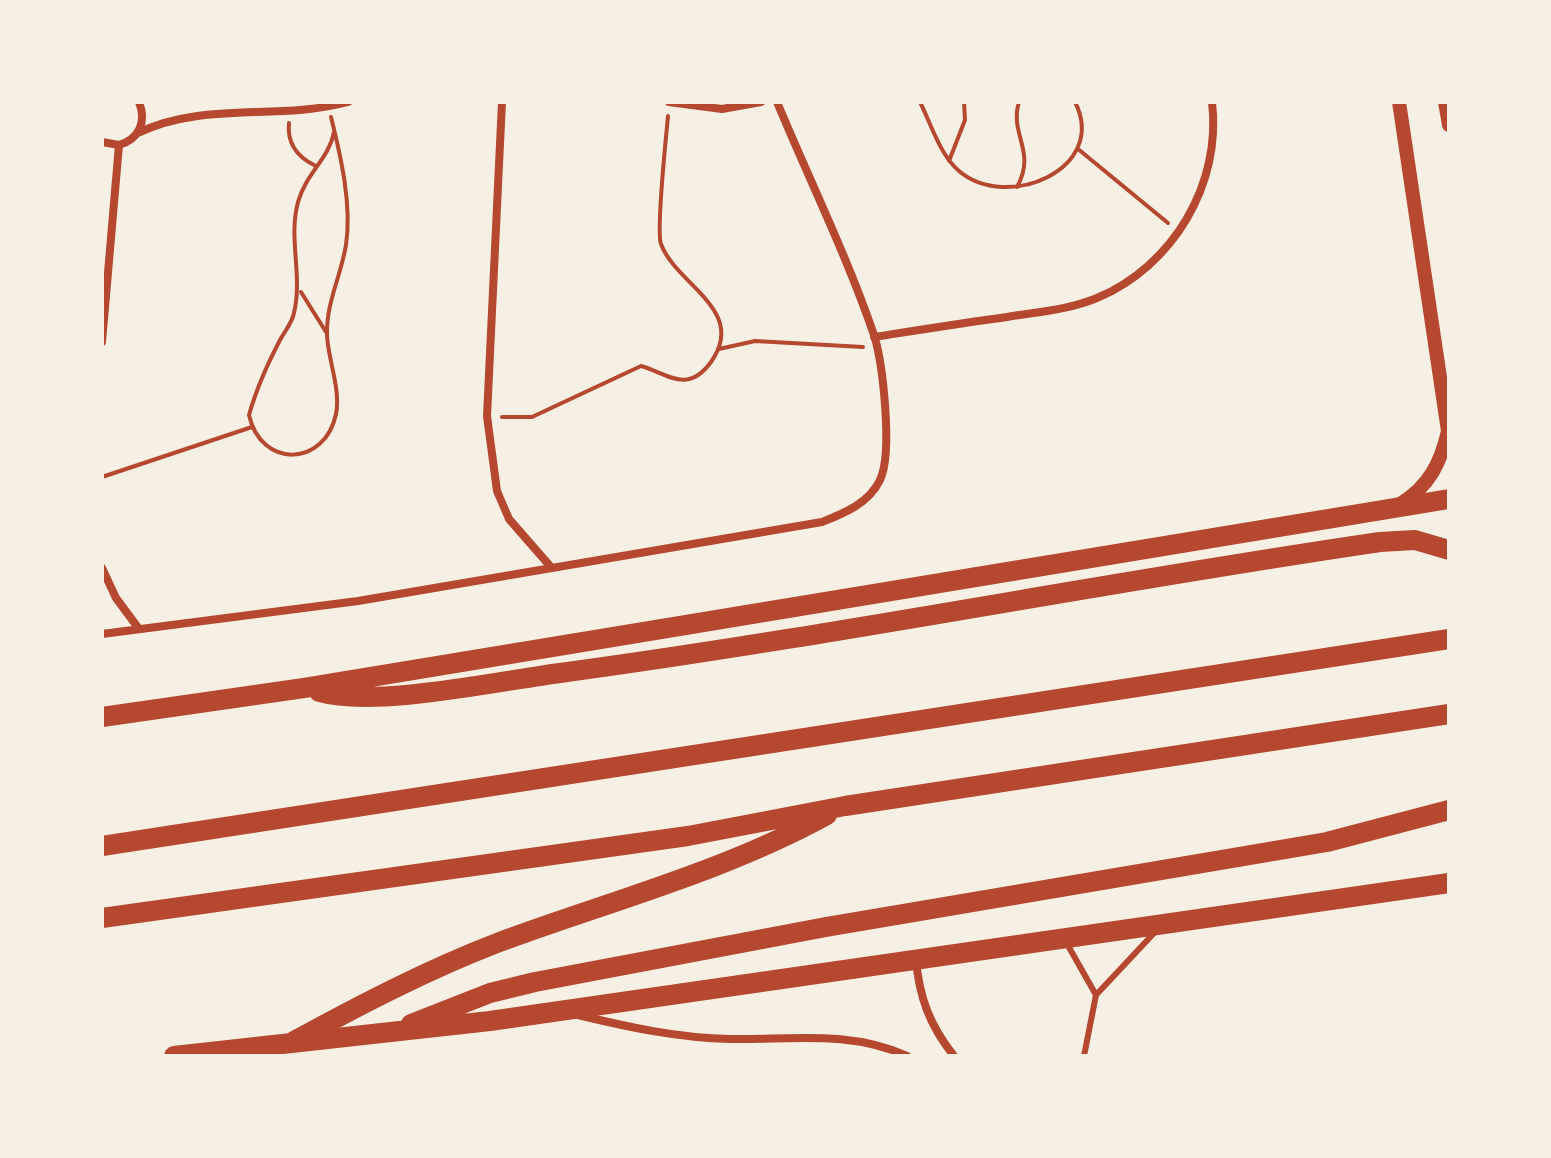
<!DOCTYPE html>
<style>
body{margin:0}
#map{position:relative;width:1551px;height:1158px;overflow:hidden;background:#f6efe4;font-family:Georgia,serif}
canvas{display:block}
.frame{position:absolute;inset:0;border:104px solid #f6efe4;pointer-events:none}
</style>
<div id="map">
<canvas width="1551" height="1158"></canvas>
<div class="frame"></div>
</div>
<script>
const g = document.querySelector('canvas').getContext('2d');
g.lineJoin = 'round';
function strokePath(path, color, width, dash) {
  g.strokeStyle = color;
  g.lineWidth = width;
  g.lineCap = dash ? 'butt' : 'round';
  g.setLineDash(dash || []);
  g.stroke(path);
}
strokePath(new Path2D(`
 M 920,102 C 931,124 940,155 959,171 C 1007,212 1109,169 1075,102
 M 331,117 C 341,157 352,205 346,245 C 341,276 326,303 327,335 C 328,360 341,389 336,414 C 325,467 261,469 249,415 C 256,390 268,363 280,340 C 285,331 292,323 294,313 C 303,275 288,239 298,202 C 306,173 329,159 334,132
 M 289,123 C 287,143 296,156 314,165
 M 1078,149 L 1168,223
 M 949,161 L 965,120 L 964,102
 M 1017,187 C 1037,151 1009,135 1019,102
 M 301,292 L 326,332
 M 719,349 L 755,341 L 863,347
 M 502,417 L 532,417 L 641,366 C 667,373 687,395 711,362 C 748,310 676,285 661,244 C 656,231 666,138 668,116
 M 102,477 L 252,427`), '#b5482f', 4);
strokePath(new Path2D(`
 M 1066,942 L 1096,995
 M 1084,1056 L 1096,995 L 1155,932`), '#b5482f', 6);
strokePath(new Path2D(`
 M 502,102 L 487,416 L 497,491 L 509,519 L 550,566
 M 669,102 L 722,109 L 761,102
 M 138,133 C 203,101 278,121 348,102
 M 102,142 L 119,145 C 139,139 147,122 139,102
 M 874,337 C 919,330 963,323 1007,317 C 1037,312 1068,310 1097,298 C 1173,266 1222,184 1212,102
 M 102,342 L 119,145
 M 102,568 L 116,598 L 139,629
 M 102,634 L 358,601 L 822,522 C 845,513 869,503 880,480 C 893,453 883,364 874,335 C 847,256 809,179 777,102
 M 916,959 C 919,997 930,1026 954,1056
 M 578,1015 C 628,1027 678,1038 730,1039 C 792,1040 849,1030 907,1056`), '#b5482f', 8);
strokePath(new Path2D(`
 M 1399,102 L 1448,431 C 1441,462 1429,487 1400,504
 M 1445,102 L 1449,125`), '#b5482f', 14);
strokePath(new Path2D(`
 M 319,692 C 375,708 499,681 560,673 C 834,636 1106,582 1380,542 L 1415,540 L 1449,550
 M 102,717 L 304,688 L 1449,499
 M 411,1024 L 490,993 L 535,982 L 826,927 L 1327,842 L 1449,810
 M 174,1056 L 490,1021 L 1449,883`), '#b5482f', 20);
strokePath(new Path2D(`
 M 102,846 L 1449,639
 M 102,918 L 688,836 L 845,806 L 1449,714
 M 294,1041 C 360,1005 427,970 497,943 C 607,902 723,872 827,815`), '#b5482f', 20);
</script>
